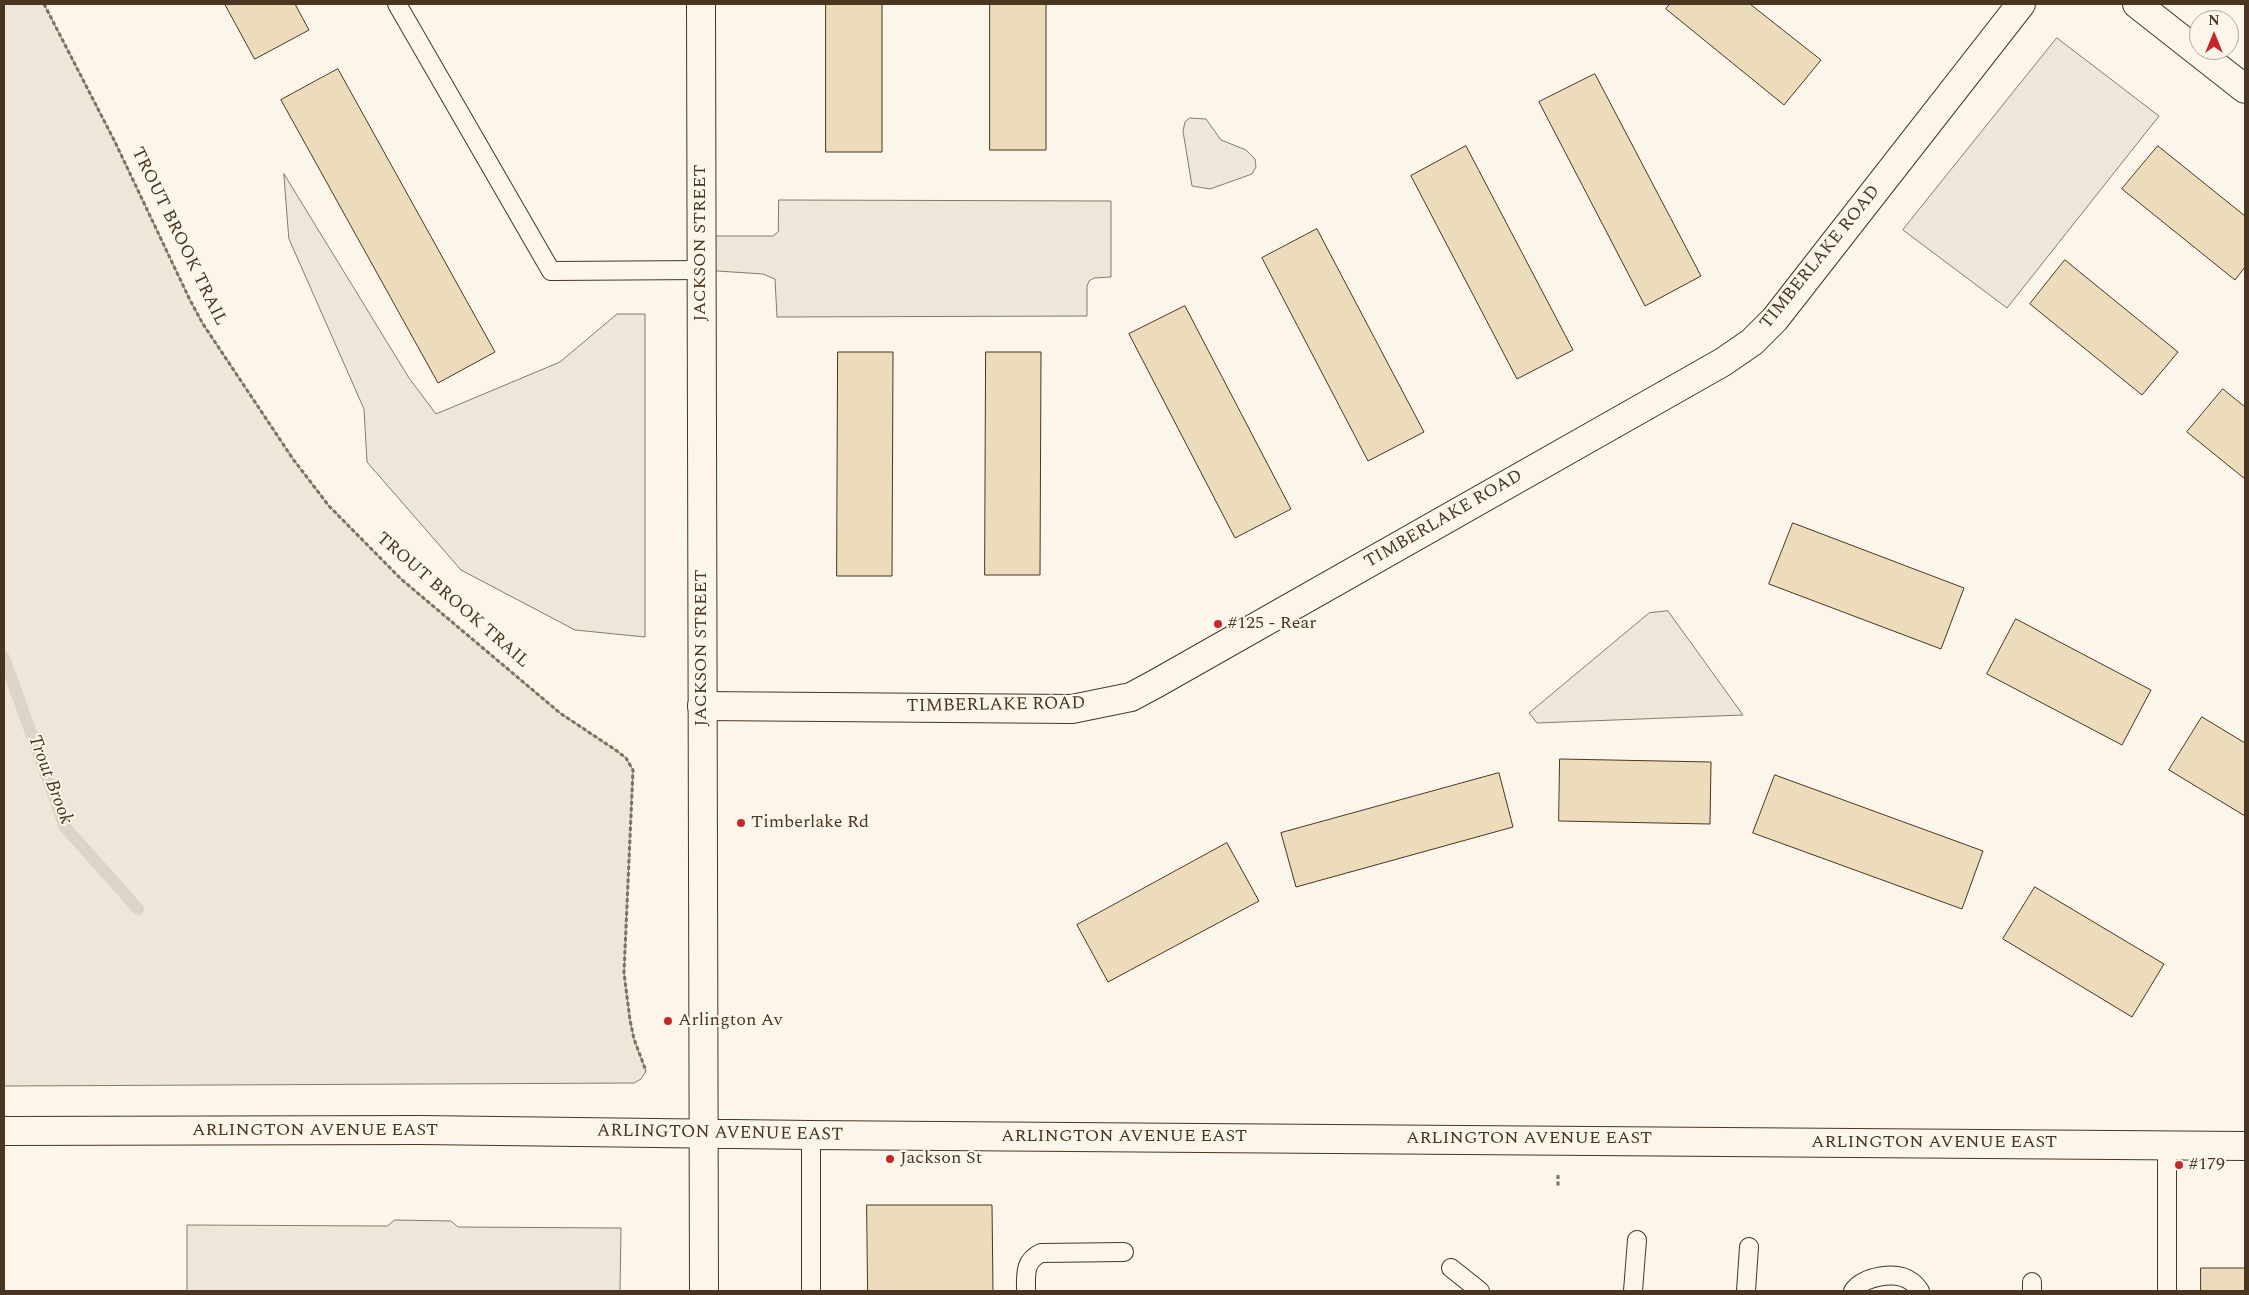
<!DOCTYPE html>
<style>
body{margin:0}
#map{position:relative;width:2249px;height:1295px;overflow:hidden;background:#fbf6e9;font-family:Spectral,serif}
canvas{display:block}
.frame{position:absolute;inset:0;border:5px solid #4a3520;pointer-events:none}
.north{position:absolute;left:2189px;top:10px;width:50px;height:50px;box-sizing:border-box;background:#fbf6e9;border:1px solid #b4a999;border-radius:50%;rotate:0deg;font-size:14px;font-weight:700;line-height:20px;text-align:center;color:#4a3520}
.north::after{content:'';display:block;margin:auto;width:18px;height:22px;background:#c62828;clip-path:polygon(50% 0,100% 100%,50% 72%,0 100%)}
</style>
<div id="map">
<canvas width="2249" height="1295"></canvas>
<div class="frame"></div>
<div class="north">N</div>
</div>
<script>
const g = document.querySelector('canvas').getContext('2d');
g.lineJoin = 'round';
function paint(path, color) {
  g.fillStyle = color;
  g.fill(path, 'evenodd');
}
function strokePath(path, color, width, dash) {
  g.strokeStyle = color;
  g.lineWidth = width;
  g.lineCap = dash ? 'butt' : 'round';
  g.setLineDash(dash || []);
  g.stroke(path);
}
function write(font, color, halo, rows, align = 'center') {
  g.font = font + ' Spectral,serif';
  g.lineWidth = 4;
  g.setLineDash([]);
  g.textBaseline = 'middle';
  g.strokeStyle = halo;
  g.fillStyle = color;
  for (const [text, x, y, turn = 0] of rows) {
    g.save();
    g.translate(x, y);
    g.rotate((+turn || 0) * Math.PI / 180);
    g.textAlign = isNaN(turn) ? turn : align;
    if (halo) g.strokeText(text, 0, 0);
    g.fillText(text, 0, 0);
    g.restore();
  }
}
const green = new Path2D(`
 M 4,4 L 44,4 L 115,142 L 190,300 L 203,324 L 293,459 L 329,506 L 401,579 L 560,713 L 617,751 L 626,758 L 633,770 L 624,973 L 630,1020 L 634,1039 L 646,1071 L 641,1079 L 634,1083 L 4,1086 Z
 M 1190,118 L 1206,119 L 1221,140 L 1246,150 L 1255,159 L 1256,167 L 1252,174 L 1210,189 L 1192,186 L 1183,131 L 1185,122 Z
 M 284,174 L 409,378 L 436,414 L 560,362 L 617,314 L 645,314 L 645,637 L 575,630 L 461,570 L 367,462 L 364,409 L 289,239 Z
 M 1668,611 L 1743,715 L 1537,723 L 1529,713 L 1649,613 Z`);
paint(green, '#ede6d9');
strokePath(green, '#887966', 1);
const parking = new Path2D(`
 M 2057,38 L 2159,116 L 2007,308 L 1903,230 Z
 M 779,200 L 1111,201 L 1111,277 L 1094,278 L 1089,281 L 1087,286 L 1087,316 L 777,317 L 775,279 L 763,274 L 702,270 L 702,236 L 773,236 L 778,232 Z
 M 395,1220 L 451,1221 L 458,1227 L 621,1228 L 620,1291 L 187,1291 L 187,1225 L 387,1226 Z`);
paint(parking, '#ede7d9');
strokePath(parking, '#887966', 1);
strokePath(new Path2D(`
 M 4,658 L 65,827 L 138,909`), '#dcd4c6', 12);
const building = new Path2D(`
 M 225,4 L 295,4 L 309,30 L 255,59 Z
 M 826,4 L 882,4 L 882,152 L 826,152 Z
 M 990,4 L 1046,4 L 1046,150 L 990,150 Z
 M 1670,4 L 1750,4 L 1821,60 L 1784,105 L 1666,9 Z
 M 338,69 L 495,352 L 438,383 L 281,100 Z
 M 1595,74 L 1701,276 L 1645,306 L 1539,102 Z
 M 1466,146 L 1573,350 L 1517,379 L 1411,176 Z
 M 2158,146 L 2245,216 L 2245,267 L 2235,280 L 2122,189 Z
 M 1317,229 L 1424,432 L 1368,461 L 1262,258 Z
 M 2065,260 L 2178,352 L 2142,395 L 2030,304 Z
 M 1185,306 L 1291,509 L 1235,538 L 1129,334 Z
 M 838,352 L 893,352 L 892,576 L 837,576 Z
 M 986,352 L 1041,352 L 1040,575 L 985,575 Z
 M 2223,389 L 2245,407 L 2245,479 L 2187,432 Z
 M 1793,523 L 1964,588 L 1941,649 L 1769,584 Z
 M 2016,619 L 2151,690 L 2122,745 L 1987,674 Z
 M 2202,717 L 2245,743 L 2245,816 L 2169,770 Z
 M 1560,759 L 1711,762 L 1710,824 L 1559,821 Z
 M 1499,773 L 1513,827 L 1296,887 L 1281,833 Z
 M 1775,775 L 1983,851 L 1962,909 L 1753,833 Z
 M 1227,843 L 1259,901 L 1108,982 L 1077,925 Z
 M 2035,887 L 2164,964 L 2132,1017 L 2003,939 Z
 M 867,1205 L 992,1205 L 993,1291 L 868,1291 Z
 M 2201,1268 L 2245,1268 L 2245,1291 L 2201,1291 Z`);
paint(building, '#ecdcbc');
strokePath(building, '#4a3520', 1);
const service = new Path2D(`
 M 397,4 L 551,271 L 702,270
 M 2167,1145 L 2167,1291
 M 1451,1268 L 1480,1291
 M 2032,1282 L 2032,1291
 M 811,1291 L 811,1135
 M 1026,1291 C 1026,1274 1024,1261 1041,1253 L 1124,1252
 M 1633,1291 L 1637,1240
 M 1746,1291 L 1749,1247
 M 1853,1291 C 1864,1276 1897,1270 1912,1282 C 1915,1284 1918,1288 1920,1291`);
const minor = new Path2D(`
 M 2137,4 L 2245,89
 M 702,706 L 1072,709 L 1131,697 L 1157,683 L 1723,362 L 1752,342 L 1775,319 L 2021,4`);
const tertiary = new Path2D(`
 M 701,4 L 704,1291
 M 4,1131 L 421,1130 L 811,1135 L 2245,1146`);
strokePath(service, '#4a3520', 20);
strokePath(minor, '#4a3520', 30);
strokePath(tertiary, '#4a3520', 30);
strokePath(new Path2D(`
 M 44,4 L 115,142 L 190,300 L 203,324 L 293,459 L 329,506 L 401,579 L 560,713 L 617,751 L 626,758 L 633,770 L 624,973 L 630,1020 L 634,1039 L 646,1071
 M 1558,1175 L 1558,1188`), '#7f6f5c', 3, [4, 2.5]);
strokePath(service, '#fbf6e9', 18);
strokePath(minor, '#fbf6e9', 28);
strokePath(tertiary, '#fbf6e9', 28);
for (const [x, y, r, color] of [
 [1218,624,5,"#c62828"],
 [741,823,5,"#c62828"],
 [668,1021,5,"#c62828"],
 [890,1159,5,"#c62828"],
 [2179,1165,5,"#c62828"]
]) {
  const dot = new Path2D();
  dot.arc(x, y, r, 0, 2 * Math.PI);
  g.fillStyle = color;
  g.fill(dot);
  strokePath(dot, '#fbf6e9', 2);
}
write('18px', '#4a3520', '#fbf6e9', [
 ["TROUT BROOK TRAIL",178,237,64],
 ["JACKSON STREET",701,243,-90],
 ["TIMBERLAKE ROAD",1821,258,-51],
 ["TIMBERLAKE ROAD",1444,520,-30],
 ["TROUT BROOK TRAIL",452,601,41],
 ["JACKSON STREET",702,648,-90],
 ["TIMBERLAKE ROAD",996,706,-1],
 ["ARLINGTON AVENUE EAST",315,1131],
 ["ARLINGTON AVENUE EAST",720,1134,1],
 ["ARLINGTON AVENUE EAST",1124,1137],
 ["ARLINGTON AVENUE EAST",1529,1139],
 ["ARLINGTON AVENUE EAST",1934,1143]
]);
write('18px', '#4a3520', '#fbf6e9', [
 ["#125 - Rear",1228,624],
 ["Timberlake Rd",751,823],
 ["Arlington Av",678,1021],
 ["Jackson St",900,1159],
 ["#179",2189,1165]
], 'left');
write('italic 19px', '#4a3520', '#fbf6e9', [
 ["Trout Brook",49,780,69]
]);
</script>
